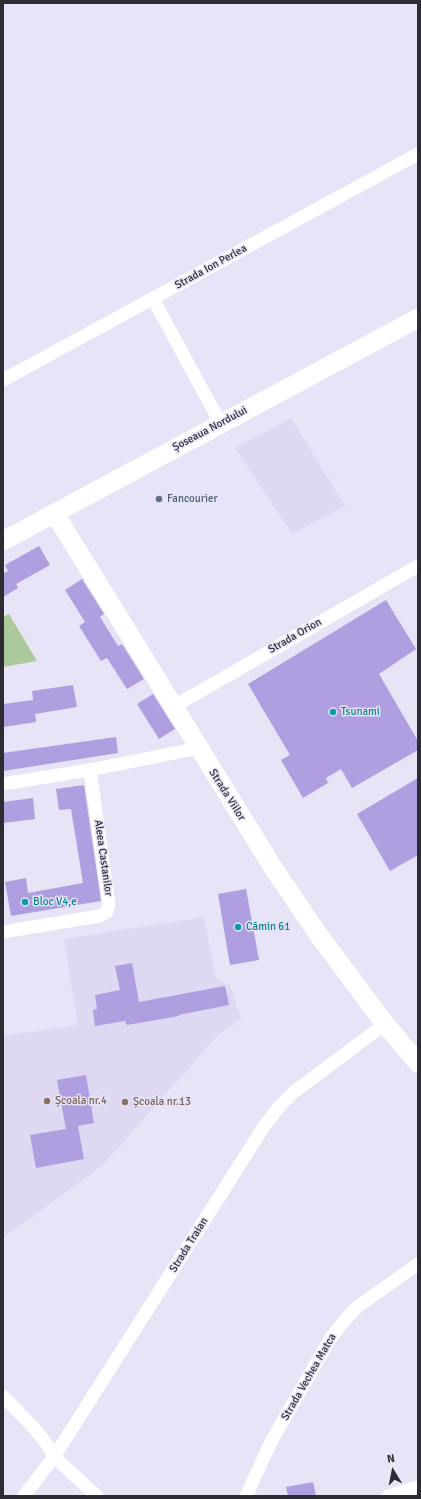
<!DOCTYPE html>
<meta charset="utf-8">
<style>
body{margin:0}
#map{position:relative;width:421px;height:1499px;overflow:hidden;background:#e8e4f7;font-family:Signika,sans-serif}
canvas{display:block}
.frame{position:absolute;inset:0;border:4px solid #2e2c33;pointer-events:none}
.north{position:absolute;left:373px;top:1451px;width:40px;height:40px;-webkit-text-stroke:3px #e8e4f7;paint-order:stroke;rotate:350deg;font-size:11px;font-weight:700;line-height:16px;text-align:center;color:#2e2c33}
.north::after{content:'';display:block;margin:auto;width:14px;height:18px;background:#2e2c33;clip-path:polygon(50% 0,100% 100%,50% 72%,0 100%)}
</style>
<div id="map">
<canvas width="421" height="1499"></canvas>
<div class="frame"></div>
<div class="north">N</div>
</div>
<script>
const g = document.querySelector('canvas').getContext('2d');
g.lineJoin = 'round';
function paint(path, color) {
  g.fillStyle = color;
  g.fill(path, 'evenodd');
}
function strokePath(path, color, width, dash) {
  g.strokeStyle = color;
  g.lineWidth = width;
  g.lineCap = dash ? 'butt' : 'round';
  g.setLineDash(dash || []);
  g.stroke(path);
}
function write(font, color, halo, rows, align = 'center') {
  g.font = font + ' Signika,sans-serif';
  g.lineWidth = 3;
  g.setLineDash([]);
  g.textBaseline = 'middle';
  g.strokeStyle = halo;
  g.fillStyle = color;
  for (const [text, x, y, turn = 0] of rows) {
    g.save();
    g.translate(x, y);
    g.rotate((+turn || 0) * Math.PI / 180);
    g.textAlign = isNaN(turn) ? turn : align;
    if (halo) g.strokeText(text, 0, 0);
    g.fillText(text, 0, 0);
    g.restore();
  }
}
paint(new Path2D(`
 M 291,418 L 345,506 L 292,534 L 235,448 Z
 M 204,917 L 216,978 L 230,985 L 241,1018 L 216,1037 L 102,1166 L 3,1238 L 3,1036 L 78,1025 L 64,939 Z`), '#ded8f2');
paint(new Path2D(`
 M 9,614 L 37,661 L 3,667 L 3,617 Z`), '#abc99b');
paint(new Path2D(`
 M 39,546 L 50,565 L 16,584 L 18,588 L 3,597 L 3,574 L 8,571 L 5,565 Z
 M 82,579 L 104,614 L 100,617 L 118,646 L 122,644 L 144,679 L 127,689 L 107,658 L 101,661 L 79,626 L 85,622 L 65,590 Z
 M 386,600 L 416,649 L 379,674 L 418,741 L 418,750 L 352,788 L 341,769 L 326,778 L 328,783 L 303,798 L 281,760 L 290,755 L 248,684 Z
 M 73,685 L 77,707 L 35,714 L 36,722 L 3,727 L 3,704 L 33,700 L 32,691 Z
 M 153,694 L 175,729 L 159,739 L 137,704 Z
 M 116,737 L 118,753 L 3,771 L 3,753 Z
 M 418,778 L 418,855 L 390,871 L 357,814 Z
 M 84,785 L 101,901 L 11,916 L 5,882 L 26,878 L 28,893 L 83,883 L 71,809 L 59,810 L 56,789 Z
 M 33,798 L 35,819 L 3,823 L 3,802 Z
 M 246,889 L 259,960 L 230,965 L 218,894 Z
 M 132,963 L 139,1002 L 225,986 L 229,1005 L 178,1015 L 179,1016 L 127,1025 L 125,1021 L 95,1026 L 93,1010 L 97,1009 L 95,995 L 120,990 L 115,966 Z
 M 86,1075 L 94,1123 L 78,1126 L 84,1159 L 36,1168 L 30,1135 L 66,1129 L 57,1080 Z
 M 313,1482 L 316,1496 L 288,1496 L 286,1487 Z`), '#af9ee0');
strokePath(new Path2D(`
 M 153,299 L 221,424
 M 3,380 L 418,154
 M 173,707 L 418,566
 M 3,784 L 90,770 L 199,748
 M 3,932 L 99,916 L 107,912 L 109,904 L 90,770
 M 3,1396 L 34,1428 L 46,1443 L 54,1457 L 97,1496
 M 24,1496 L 54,1457 L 263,1128 L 278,1108 L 294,1092 L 385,1024
 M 246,1496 L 271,1442 L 330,1339 L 344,1321 L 357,1307 L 418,1264
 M 388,1496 L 418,1487`), '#fff', 13);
strokePath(new Path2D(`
 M 55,514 L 272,866 L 318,934 L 385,1024 L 418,1063
 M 3,541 L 418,318`), '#fff', 19);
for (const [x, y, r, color] of [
 [159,499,4,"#5c6f8a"],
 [333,712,4,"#0f9aa8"],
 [25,902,4,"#0f9aa8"],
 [238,927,4,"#0f9aa8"],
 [47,1101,4,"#8d6e63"],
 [125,1102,4,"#8d6e63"]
]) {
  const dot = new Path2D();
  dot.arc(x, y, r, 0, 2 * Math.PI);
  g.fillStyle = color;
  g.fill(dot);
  strokePath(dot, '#e8e4f7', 1.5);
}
write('11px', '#2e2c33', '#e8e4f7', [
 ["Strada Ion Perlea",211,267,-29],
 ["Șoseaua Nordului",210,429,-28],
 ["Strada Orion",295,636,-30],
 ["Strada Viilor",227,795,58],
 ["Aleea Castanilor",103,858,82],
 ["Strada Traian",189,1245,-58],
 ["Strada Vechea Matca",309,1377,-60]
]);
write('11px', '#4e5e75', '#e8e4f7', [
 ["Fancourier",167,499]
], 'left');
write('11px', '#0d838f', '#e8e4f7', [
 ["Tsunami",341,712],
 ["Bloc V4,e",33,902],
 ["Cămin 61",246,927]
], 'left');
write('11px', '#785e54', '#e8e4f7', [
 ["Școala nr.4",55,1101],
 ["Școala nr.13",133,1102]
], 'left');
</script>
